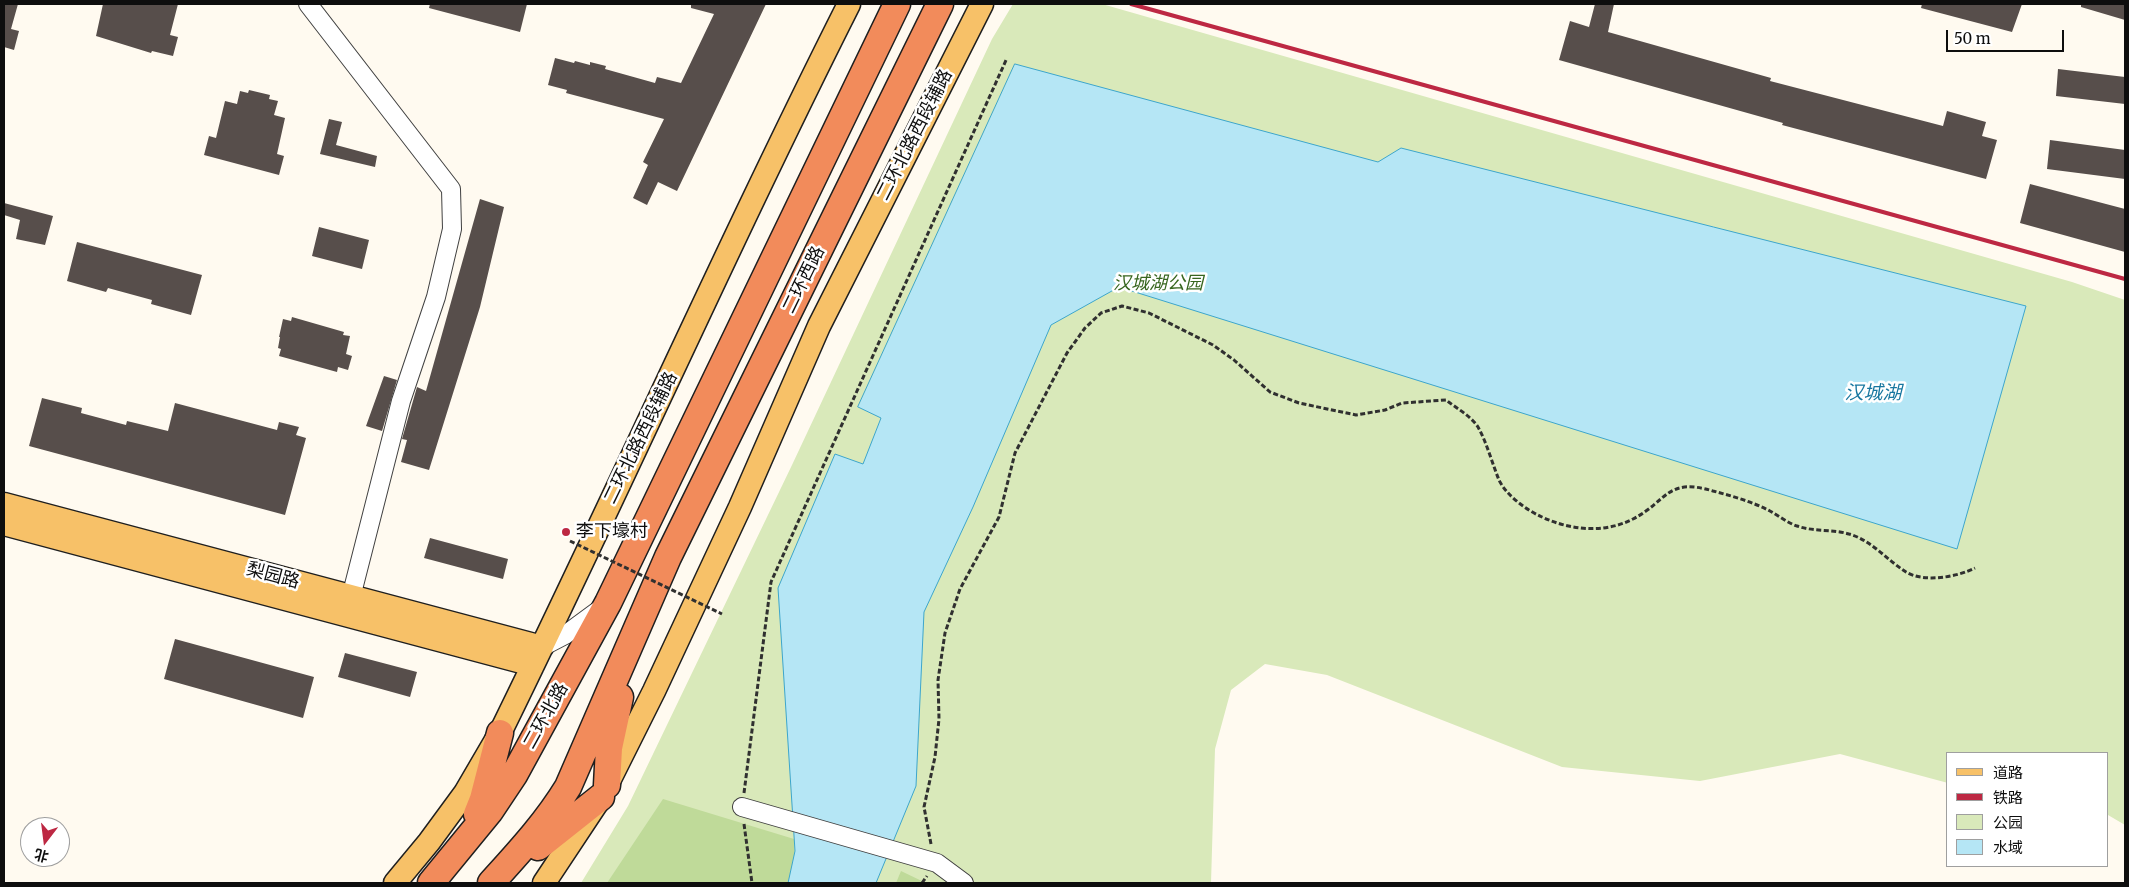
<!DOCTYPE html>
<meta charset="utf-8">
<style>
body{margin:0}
#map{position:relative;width:2129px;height:887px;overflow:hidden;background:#fffaf0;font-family:Merriweather,"Noto Sans SC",serif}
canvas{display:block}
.frame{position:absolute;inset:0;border:5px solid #0e0e0e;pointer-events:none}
.legend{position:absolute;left:1946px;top:752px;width:162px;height:115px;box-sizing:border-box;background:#fff;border:1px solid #9f9f9f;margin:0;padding:6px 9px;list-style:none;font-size:15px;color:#0e0e0e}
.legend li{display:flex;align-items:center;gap:10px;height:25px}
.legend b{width:25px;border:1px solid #9f9f9f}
.north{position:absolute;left:20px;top:817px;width:50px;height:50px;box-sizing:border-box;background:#fff;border:1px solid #9f9f9f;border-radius:50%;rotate:195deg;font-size:14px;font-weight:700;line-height:20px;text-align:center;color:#0e0e0e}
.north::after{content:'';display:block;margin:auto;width:18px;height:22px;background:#bd2843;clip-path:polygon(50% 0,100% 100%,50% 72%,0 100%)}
.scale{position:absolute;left:1946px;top:30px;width:118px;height:22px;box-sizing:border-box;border:2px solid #0e0e0e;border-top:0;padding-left:6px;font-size:15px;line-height:18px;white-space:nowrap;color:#0e0e0e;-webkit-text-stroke:4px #fff;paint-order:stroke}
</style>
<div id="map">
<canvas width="2129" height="887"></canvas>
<div class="frame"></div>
<ul class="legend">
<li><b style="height:6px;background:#f7c168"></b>道路</li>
<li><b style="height:6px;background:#bd2843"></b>铁路</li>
<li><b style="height:14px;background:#d9e9ba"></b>公园</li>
<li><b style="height:14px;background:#b5e6f5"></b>水域</li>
</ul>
<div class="north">北</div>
<div class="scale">50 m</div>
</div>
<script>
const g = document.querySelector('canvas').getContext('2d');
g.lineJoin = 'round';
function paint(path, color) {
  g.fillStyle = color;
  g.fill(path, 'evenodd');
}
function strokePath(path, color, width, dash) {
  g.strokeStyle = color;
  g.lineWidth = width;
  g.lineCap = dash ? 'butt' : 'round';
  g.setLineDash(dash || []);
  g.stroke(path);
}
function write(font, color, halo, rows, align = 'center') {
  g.font = font + ' Merriweather,"Noto Sans SC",serif';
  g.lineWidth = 5;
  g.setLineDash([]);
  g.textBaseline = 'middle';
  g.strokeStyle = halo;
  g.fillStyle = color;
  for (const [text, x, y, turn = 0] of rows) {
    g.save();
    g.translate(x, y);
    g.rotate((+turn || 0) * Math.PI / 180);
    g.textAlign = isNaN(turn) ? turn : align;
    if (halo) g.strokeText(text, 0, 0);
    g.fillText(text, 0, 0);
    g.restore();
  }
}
paint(new Path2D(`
 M 1013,4 L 1102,4 L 2072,282 L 2125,300 L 2125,825 L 2108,815 L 2108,753 L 1948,753 L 1948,783 L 1840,754 L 1700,781 L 1562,767 L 1327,675 L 1265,664 L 1231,690 L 1215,749 L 1211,883 L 581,883 L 628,806 L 792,465 L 992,39 Z`), '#d9e9ba');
paint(new Path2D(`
 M 663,799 L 794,839 L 796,883 L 607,883 Z
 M 901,871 L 926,883 L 896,883 Z`), '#bfda99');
const water = new Path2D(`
 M 1015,64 L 1378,162 L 1401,148 L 2026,306 L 1957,549 L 1119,287 L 1051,325 L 973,507 L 924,612 L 916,786 L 876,883 L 788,883 L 795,851 L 778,588 L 835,454 L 863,464 L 881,418 L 858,407 Z`);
paint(water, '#b5e6f5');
strokePath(water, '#3da6cc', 1);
paint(new Path2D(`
 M 4,4 L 18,4 L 11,29 L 19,31 L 14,50 L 4,47 Z
 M 103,4 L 178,4 L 170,35 L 178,37 L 173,56 L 152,51 L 151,53 L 96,36 Z
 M 430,4 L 527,4 L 520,32 L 429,8 Z
 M 691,4 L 766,4 L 677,191 L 658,182 L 647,205 L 633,198 L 648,165 L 643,162 L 664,119 L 566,93 L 567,90 L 548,85 L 555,58 L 574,63 L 575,61 L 590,65 L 590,62 L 606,66 L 605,69 L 655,83 L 657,77 L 681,83 L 714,14 L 691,8 Z
 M 1595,4 L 1614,4 L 1608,32 L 1771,78 L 1770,81 L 1943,126 L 1947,111 L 1986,122 L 1982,136 L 1997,140 L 1986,179 L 1782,125 L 1783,123 L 1559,60 L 1570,21 L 1589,27 Z
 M 1922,4 L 2022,4 L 2012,32 L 1921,8 Z
 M 2081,4 L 2125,4 L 2125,20 L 2081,7 Z
 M 2058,69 L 2125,77 L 2125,104 L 2056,96 Z
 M 249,90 L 270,95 L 269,99 L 278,101 L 274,115 L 285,118 L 277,154 L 284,156 L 279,175 L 204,155 L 209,136 L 216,138 L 225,101 L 237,104 L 240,91 L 248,93 Z
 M 329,119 L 342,122 L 336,145 L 377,156 L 375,167 L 320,154 Z
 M 2050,140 L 2125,150 L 2125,179 L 2047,169 Z
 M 2030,184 L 2125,209 L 2125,252 L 2020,223 Z
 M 480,199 L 504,207 L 480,307 L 429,470 L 401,462 L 407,440 L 402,439 L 417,387 L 426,391 Z
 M 4,203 L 53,216 L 45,245 L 16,239 L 20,220 L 4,215 Z
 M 319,227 L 369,240 L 362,269 L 312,256 Z
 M 77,242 L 202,275 L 191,315 L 151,304 L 152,300 L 108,288 L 106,292 L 67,281 Z
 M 292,317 L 344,332 L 343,335 L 350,336 L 346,354 L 352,356 L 348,370 L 338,367 L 337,372 L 279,356 L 281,349 L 278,348 L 280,337 L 279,337 L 283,319 L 291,321 Z
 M 384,376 L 397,380 L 382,431 L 366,426 Z
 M 42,398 L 82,408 L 81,413 L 126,425 L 127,421 L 168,431 L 175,403 L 277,430 L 279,422 L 299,427 L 296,435 L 306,438 L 285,515 L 29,446 Z
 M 430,538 L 508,559 L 503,579 L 424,558 Z
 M 175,639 L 314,677 L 303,718 L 164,679 Z
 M 345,653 L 417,672 L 410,697 L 338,677 Z`), '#574e4b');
const minor = new Path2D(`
 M 308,4 L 451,189 L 452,229 L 436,297 L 401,401 L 351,597
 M 542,647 L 565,635 L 599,610
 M 742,807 L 937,863 L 964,883`);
const major = new Path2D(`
 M 4,504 L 542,647
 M 4,524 L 533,665
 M 395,883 L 429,842 L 465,793 L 500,733 C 619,491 728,244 849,4
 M 544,883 L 601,797 L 654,691 L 740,507 L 819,326 L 982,4`);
const highway = new Path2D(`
 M 607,785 L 609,748 L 620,697
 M 477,814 L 483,799 L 500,733
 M 538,847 L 601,797
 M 431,883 L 490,811 L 514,775 L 608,603 L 897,4
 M 491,883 C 519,852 546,823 568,787 L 668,557 L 940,4`);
strokePath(minor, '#414141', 20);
strokePath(major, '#1f1f1f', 25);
strokePath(highway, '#1f1f1f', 29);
strokePath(new Path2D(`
 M 744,793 L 771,582 L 1007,58
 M 744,824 L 752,883
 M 931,844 L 924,807 L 935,757 L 939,719 L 938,680 L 945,633 L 960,589 L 999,517 L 1015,453 L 1067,353 L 1085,328 L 1101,313 L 1122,306 L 1149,313 L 1213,345 L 1234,360 L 1270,392 L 1299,403 L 1356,415 L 1385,410 L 1402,403 L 1446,400 C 1456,408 1471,416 1478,427 C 1487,443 1492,463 1499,480 C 1506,495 1526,510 1542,517 C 1570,530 1604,534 1633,519 C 1668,501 1666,477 1713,491 C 1732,496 1753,502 1770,511 C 1779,516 1788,523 1797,526 C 1814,532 1833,529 1849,534 C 1871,540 1887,560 1906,572 C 1924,583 1957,577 1975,568
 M 922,883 L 927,876`), '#303030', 3, [5, 2.5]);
strokePath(minor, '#fff', 18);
strokePath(major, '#f7c168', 22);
strokePath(highway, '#f28b5b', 26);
strokePath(new Path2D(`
 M 1131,4 L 2125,279`), '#bd2843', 4);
strokePath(new Path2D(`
 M 570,541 L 722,614`), '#303030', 3, [5, 2.5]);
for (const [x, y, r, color] of [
 [566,532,5,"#bd2843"]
]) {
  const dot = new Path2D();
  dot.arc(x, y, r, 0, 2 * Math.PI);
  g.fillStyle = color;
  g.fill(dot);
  strokePath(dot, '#fff', 2);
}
write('18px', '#0e0e0e', '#fff', [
 ["二环北路西段辅路",915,135,-63],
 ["二环西路",804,280,-64],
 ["二环北路西段辅路",641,438,-64],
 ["梨园路",273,576,15],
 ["二环北路",546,716,-61]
]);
write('italic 18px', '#37661f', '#fff', [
 ["汉城湖公园",1158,284]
]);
write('18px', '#0e0e0e', '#fff', [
 ["李下壕村",576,532]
], 'left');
write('italic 19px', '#1877a0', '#fff', [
 ["汉城湖",1873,394]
]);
</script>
